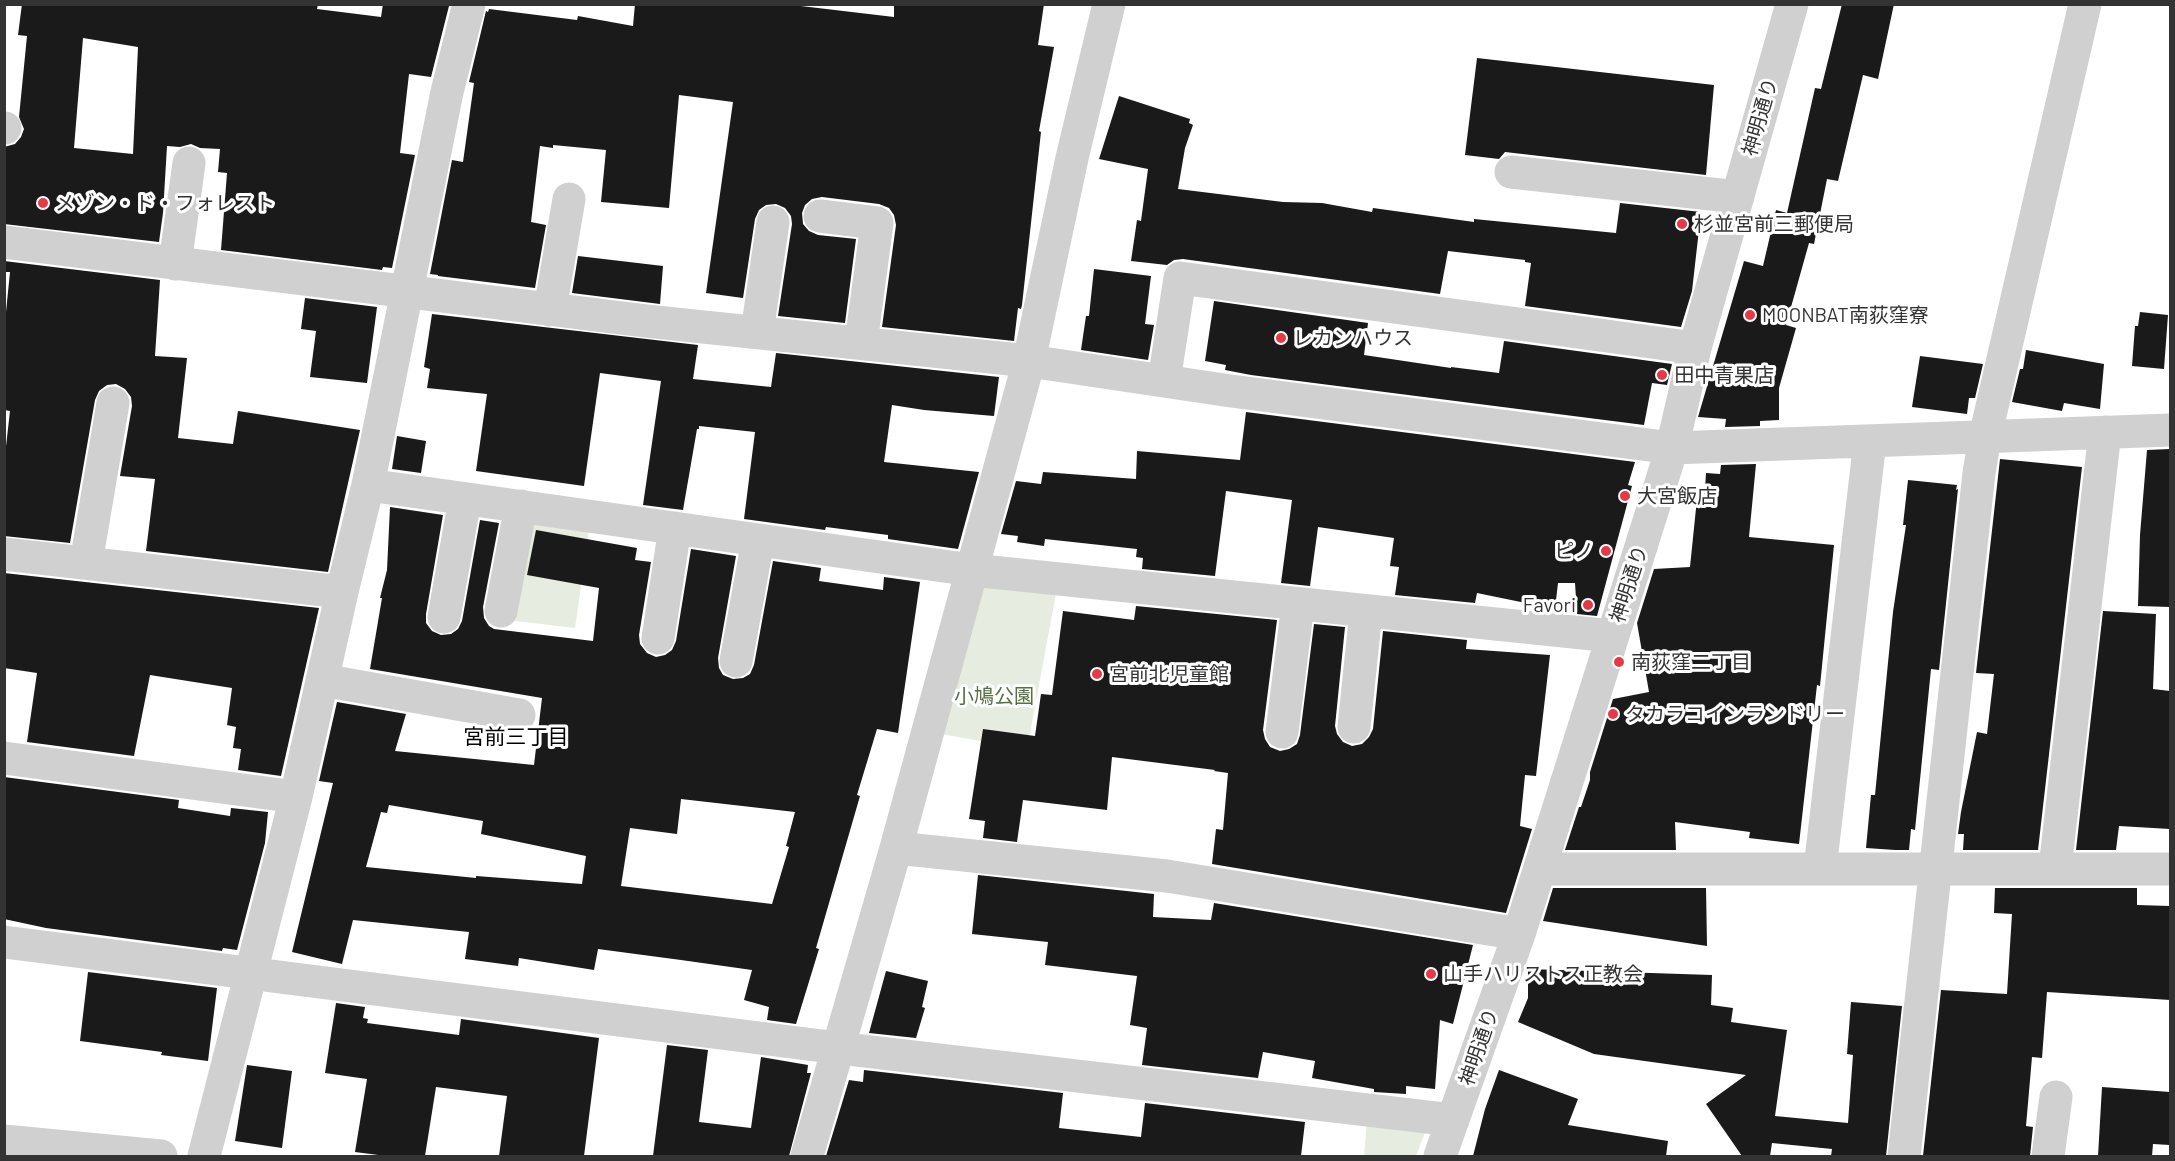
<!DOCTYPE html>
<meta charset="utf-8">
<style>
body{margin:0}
#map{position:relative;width:2175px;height:1161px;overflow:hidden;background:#fff;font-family:Barlow,sans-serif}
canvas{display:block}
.frame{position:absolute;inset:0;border:6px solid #333;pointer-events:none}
</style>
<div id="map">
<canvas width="2175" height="1161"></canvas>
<div class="frame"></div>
</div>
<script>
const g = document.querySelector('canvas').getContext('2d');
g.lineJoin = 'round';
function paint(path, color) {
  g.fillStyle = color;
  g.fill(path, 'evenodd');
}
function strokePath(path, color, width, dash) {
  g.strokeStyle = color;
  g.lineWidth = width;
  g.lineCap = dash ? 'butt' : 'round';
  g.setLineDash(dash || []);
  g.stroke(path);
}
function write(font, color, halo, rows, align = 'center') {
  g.font = font + ' Barlow,"Noto Sans JP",sans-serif';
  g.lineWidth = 6;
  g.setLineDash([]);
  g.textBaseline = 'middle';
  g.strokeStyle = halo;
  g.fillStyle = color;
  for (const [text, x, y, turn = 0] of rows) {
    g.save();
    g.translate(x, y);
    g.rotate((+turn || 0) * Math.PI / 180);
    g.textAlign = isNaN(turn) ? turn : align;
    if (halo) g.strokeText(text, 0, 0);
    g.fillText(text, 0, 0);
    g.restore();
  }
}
paint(new Path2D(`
 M 528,514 L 590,523 L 575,628 L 507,620 Z
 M 981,583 L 1056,594 L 1027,749 L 941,734 Z
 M 1367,1119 L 1427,1127 L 1416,1156 L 1364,1156 Z`), '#e6ecdf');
paint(new Path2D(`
 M 22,4 L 318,4 L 317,9 L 381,17 L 383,4 L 449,6 L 431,77 L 409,74 L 400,153 L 415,155 L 392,268 L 383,267 L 382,270 L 221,250 L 227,173 L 218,172 L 220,149 L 200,148 L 191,144 L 180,147 L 167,146 L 163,213 L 159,242 L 4,224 L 4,147 L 15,144 L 21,137 L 24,129 L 19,117 L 27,36 L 18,35 ZM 83,38 L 138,47 L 133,154 L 74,148 Z
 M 635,4 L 784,4 L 894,17 L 894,4 L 1044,4 L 1038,45 L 1054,47 L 1039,131 L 1041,132 L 1022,305 L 1021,309 L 1018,308 L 1014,341 L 882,327 L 896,225 L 894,215 L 889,208 L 879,204 L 822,197 L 812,199 L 805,205 L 802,213 L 803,224 L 809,231 L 818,235 L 856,239 L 845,323 L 778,316 L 792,224 L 791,216 L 785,208 L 776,204 L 766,205 L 759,210 L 755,219 L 743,298 L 706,293 L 733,102 L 679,95 L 669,208 L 601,202 L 606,150 L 553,145 L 553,148 L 540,146 L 531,222 L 546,225 L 535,288 L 438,276 L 438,275 L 430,274 L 452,160 L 463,162 L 474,83 L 469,82 L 486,11 L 488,12 L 489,9 L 577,20 L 578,16 L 633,26 Z
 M 1842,4 L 1894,4 L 1878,79 L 1863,75 L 1838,181 L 1827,179 L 1814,244 L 1809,243 L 1786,325 L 1796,328 L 1779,388 L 1779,420 L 1760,421 L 1760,426 L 1725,427 L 1726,419 L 1698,417 L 1744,261 L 1763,266 L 1776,210 L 1787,213 L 1815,88 L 1821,89 Z
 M 1477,58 L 1714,85 L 1706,175 L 1505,152 L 1499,159 L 1465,155 Z
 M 1119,96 L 1190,119 L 1189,123 L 1193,125 L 1185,148 L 1178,189 L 1283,202 L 1322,203 L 1372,212 L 1373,208 L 1474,222 L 1474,219 L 1616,233 L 1620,203 L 1701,212 L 1692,291 L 1681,327 L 1525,306 L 1531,263 L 1525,262 L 1525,260 L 1448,251 L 1440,294 L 1183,259 L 1174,260 L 1167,265 L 1131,261 L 1137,220 L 1141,221 L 1148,169 L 1099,159 Z
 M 578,256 L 663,266 L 660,304 L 572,293 Z
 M 4,261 L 160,280 L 155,356 L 187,358 L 178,438 L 233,444 L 238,411 L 360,430 L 328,572 L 146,551 L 155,479 L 120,476 L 132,406 L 131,397 L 125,389 L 116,384 L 107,385 L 99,391 L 95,400 L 70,543 L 4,536 L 4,464 L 10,411 L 4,410 L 4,332 L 10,272 L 4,272 Z
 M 1094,269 L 1151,276 L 1145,324 L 1154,325 L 1148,360 L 1081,350 L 1086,316 L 1089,316 Z
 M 305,298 L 377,307 L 367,383 L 310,377 L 316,331 L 301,329 Z
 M 1214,301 L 1368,323 L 1364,355 L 1451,368 L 1451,367 L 1499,373 L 1504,341 L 1672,364 L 1667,385 L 1652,383 L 1644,425 L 1251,375 L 1225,370 L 1226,365 L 1205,361 Z
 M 2140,312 L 2168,315 L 2164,369 L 2132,366 L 2135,326 L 2138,326 Z
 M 432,314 L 698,345 L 693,379 L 771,387 L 776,353 L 999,377 L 994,416 L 924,410 L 892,405 L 884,462 L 979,472 L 958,549 L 888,539 L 888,535 L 826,527 L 825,530 L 744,519 L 755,432 L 699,426 L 699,429 L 697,429 L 683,510 L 643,505 L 661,381 L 600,373 L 584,486 L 476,471 L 487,394 L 427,388 L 430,369 L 424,367 Z
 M 2026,350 L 2104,364 L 2100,409 L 2064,403 L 2062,411 L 2012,402 L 2020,369 L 2023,369 Z
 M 1920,356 L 1983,364 L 1975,398 L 1969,398 L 1967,414 L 1912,407 Z
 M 1246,412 L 1635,462 L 1628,485 L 1632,486 L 1597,616 L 1577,614 L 1575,583 L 1558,583 L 1555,609 L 1477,593 L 1475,603 L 1395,595 L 1399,567 L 1390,566 L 1394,538 L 1318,527 L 1310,586 L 1281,583 L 1292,500 L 1226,491 L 1215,576 L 1142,569 L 1143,558 L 1136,557 L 1137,549 L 1045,539 L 1044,546 L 1017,542 L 1018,536 L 1001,534 L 1016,481 L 1041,484 L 1043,472 L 1136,479 L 1137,451 L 1240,460 Z
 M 397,436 L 426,441 L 421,473 L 392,469 Z
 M 2170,449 L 2170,607 L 2138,606 L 2140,535 L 2147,450 Z
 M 2000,459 L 2082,467 L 2038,850 L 1963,850 L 1964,834 L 1958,834 L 1961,812 L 1977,732 L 1987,734 L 1994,674 L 1976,673 Z
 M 1756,464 L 1749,537 L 1834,545 L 1820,686 L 1817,685 L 1799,844 L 1749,838 L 1750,832 L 1675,822 L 1676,850 L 1565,850 L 1579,807 L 1581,807 L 1590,780 L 1590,772 L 1613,699 L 1649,692 L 1637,623 L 1654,569 L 1690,567 L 1698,489 L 1705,490 L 1706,473 L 1720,474 L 1721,465 Z
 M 1908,480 L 1957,485 L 1956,490 L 1958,489 L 1939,670 L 1931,669 L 1915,830 L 1911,829 L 1909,850 L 1895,850 L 1866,848 L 1871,795 L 1875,795 L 1893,612 L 1906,525 L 1903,525 Z
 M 390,507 L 443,515 L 426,614 L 426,623 L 432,631 L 441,635 L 451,634 L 458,629 L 462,621 L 480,520 L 499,523 L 483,607 L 484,618 L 489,626 L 494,629 L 593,641 L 599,588 L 527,575 L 536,530 L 637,548 L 635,560 L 651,562 L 639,635 L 640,644 L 647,653 L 656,657 L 665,655 L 672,650 L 676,641 L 691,549 L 736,556 L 718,658 L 719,668 L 723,675 L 733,679 L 743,678 L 750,674 L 754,665 L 773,561 L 821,568 L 819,581 L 883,590 L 884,577 L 920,582 L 898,733 L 877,729 L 857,795 L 860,796 L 816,948 L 819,949 L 796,1024 L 767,1020 L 769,1007 L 744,1000 L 752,970 L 681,960 L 598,949 L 594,970 L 519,958 L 518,966 L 465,959 L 469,932 L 353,920 L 342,964 L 292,952 L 333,783 L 319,781 L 337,702 L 406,714 L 395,751 L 534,765 L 542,698 L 370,669 L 382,598 L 380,598 L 387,570 ZM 681,799 L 795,812 L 786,846 L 789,847 L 772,904 L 621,886 L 630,828 L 677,834 ZM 389,805 L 483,821 L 481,834 L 586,856 L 582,884 L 476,876 L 476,878 L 366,867 L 381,812 L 387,813 Z
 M 4,573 L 319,608 L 281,776 L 238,770 L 241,749 L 233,748 L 236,727 L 227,725 L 232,688 L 150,675 L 134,756 L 27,742 L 37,673 L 4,668 Z
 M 1136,606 L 1277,620 L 1263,730 L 1265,739 L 1270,747 L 1280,751 L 1289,749 L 1297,744 L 1300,735 L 1314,624 L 1345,627 L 1335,726 L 1337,734 L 1343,742 L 1352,746 L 1362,744 L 1369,737 L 1373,729 L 1383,631 L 1467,640 L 1466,649 L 1550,655 L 1536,776 L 1525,775 L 1520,826 L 1532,829 L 1506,913 L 1212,864 L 1216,829 L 1223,830 L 1228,773 L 1214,771 L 1215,770 L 1112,757 L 1107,810 L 1023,800 L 1017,842 L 983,838 L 985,821 L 969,819 L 983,729 L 1035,736 L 1041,694 L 1052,695 L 1063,611 L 1134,620 Z
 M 2103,611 L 2156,614 L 2153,689 L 2170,691 L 2170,829 L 2119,826 L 2116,850 L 2076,850 Z
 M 4,777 L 179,800 L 178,808 L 230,816 L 231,808 L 268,812 L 265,843 L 237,950 L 223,948 L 222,951 L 46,928 L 4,919 Z
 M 978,875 L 1154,894 L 1153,917 L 1211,920 L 1214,903 L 1473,945 L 1453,1024 L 1440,1020 L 1435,1089 L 1406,1086 L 1406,1094 L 1374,1092 L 1374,1089 L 1312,1078 L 1315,1061 L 1263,1052 L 1258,1078 L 1142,1065 L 1147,1028 L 1130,1025 L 1137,976 L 1045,965 L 1048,942 L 972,934 Z
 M 1553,888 L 1706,888 L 1707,946 L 1543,921 Z
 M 1995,888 L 2137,888 L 2137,905 L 2170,906 L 2170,1000 L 2047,992 L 2042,1058 L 2032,1057 L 2026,1126 L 2033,1127 L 2030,1156 L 1923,1156 L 1941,990 L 2007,994 L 2012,914 L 1994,913 Z
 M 1528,969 L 1712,975 L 1711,1005 L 1733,1008 L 1731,1022 L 1787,1030 L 1775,1116 L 1848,1123 L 1853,1055 L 1847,1054 L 1851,1002 L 1902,1006 L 1886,1156 L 1831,1156 L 1832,1149 L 1772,1143 L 1770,1156 L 1742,1156 L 1706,1104 L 1746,1075 L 1594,1054 L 1518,1022 L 1528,998 Z
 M 886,971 L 928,981 L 922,1007 L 925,1008 L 916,1038 L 869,1033 Z
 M 88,972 L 217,988 L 208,1061 L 161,1055 L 162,1052 L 80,1041 Z
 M 336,1003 L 365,1007 L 363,1018 L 368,1019 L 367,1023 L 459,1035 L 461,1019 L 599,1038 L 584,1156 L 499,1156 L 507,1096 L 436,1087 L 425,1156 L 386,1156 L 355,1152 L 367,1079 L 325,1073 Z
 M 667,1045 L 708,1050 L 699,1122 L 751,1128 L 761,1057 L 808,1065 L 807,1073 L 811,1073 L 789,1156 L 653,1156 Z
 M 247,1065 L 292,1071 L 282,1148 L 235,1141 Z
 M 864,1070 L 1063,1093 L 1059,1128 L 1141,1137 L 1145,1103 L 1305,1122 L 1301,1156 L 826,1156 L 849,1080 L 863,1082 Z
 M 1499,1070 L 1578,1099 L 1568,1125 L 1668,1141 L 1666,1156 L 1473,1156 L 1485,1109 Z
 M 2102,1087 L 2170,1092 L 2170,1145 L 2153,1144 L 2152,1156 L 2098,1156 Z`), '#1a1a1a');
strokePath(new Path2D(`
 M 4,128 L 5,128
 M 1511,172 L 1738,197
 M 820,216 L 877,223 L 861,343
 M 4,242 L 646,321 L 1029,361 L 1231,391 L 1672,448 L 2170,430
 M 175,264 L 189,163
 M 550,310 L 569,199
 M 757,332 L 773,222
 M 1164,381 L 1180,278 L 1695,348
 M 368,485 L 972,570 L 1612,636
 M 4,554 L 342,592
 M 86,563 L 113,403
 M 501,611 L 521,506
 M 444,617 L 465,499
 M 658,638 L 675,528
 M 736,661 L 758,540
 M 322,680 L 519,715
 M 1354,727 L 1366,611
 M 1282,732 L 1298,604
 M 4,758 L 296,797
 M 896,848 L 1167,876 L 1519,934
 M 2055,868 L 2105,432
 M 1540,869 L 2170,869
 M 1820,869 L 1870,441
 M 4,942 L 838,1048 L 1453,1120
 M 4,1141 L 161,1156
 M 204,1156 L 296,797 L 342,592 L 368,485 L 447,92 L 469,4
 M 807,1156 L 896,848 L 1029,361 L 1072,158 L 1109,4
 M 1440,1156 L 1519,934 L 1672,448 L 1695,348 L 1792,4
 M 1904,1156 L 1979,473 L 1985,437 L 2085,4
 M 2048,1156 L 2056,1097`), '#d0d0d0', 33);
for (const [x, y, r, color] of [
 [43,203,6,"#e63946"],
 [1682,224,6,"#e63946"],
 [1750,315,6,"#e63946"],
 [1281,338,6,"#e63946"],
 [1662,375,6,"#e63946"],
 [1625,496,6,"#e63946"],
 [1606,551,6,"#e63946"],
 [1588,605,6,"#e63946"],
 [1619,662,6,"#e63946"],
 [1097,674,6,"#e63946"],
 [1613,714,6,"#e63946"],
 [1431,974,6,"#e63946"]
]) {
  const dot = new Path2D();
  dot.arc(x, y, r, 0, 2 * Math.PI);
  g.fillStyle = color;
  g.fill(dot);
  strokePath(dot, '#fff', 2);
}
write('20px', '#333', '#fff', [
 ["神明通り",1760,117,-74],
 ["神明通り",1629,584,-72],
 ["神明通り",1479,1047,-71]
]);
write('20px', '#333', '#fff', [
 ["メゾン・ド・フォレスト",55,203],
 ["杉並宮前三郵便局",1694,224],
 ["MOONBAT南荻窪寮",1762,315],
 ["レカンハウス",1293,338],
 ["田中青果店",1674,375],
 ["大宮飯店",1637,496],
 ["ピノ",1594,551,"right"],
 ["Favori",1576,605,"right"],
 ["南荻窪二丁目",1631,662],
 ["宮前北児童館",1109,674],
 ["タカラコインランドリー",1625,714],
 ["山手ハリストス正教会",1443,974]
], 'left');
write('20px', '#56703f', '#fff', [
 ["小鳩公園",994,696]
]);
write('21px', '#000', '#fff', [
 ["宮前三丁目",516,737]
]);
</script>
